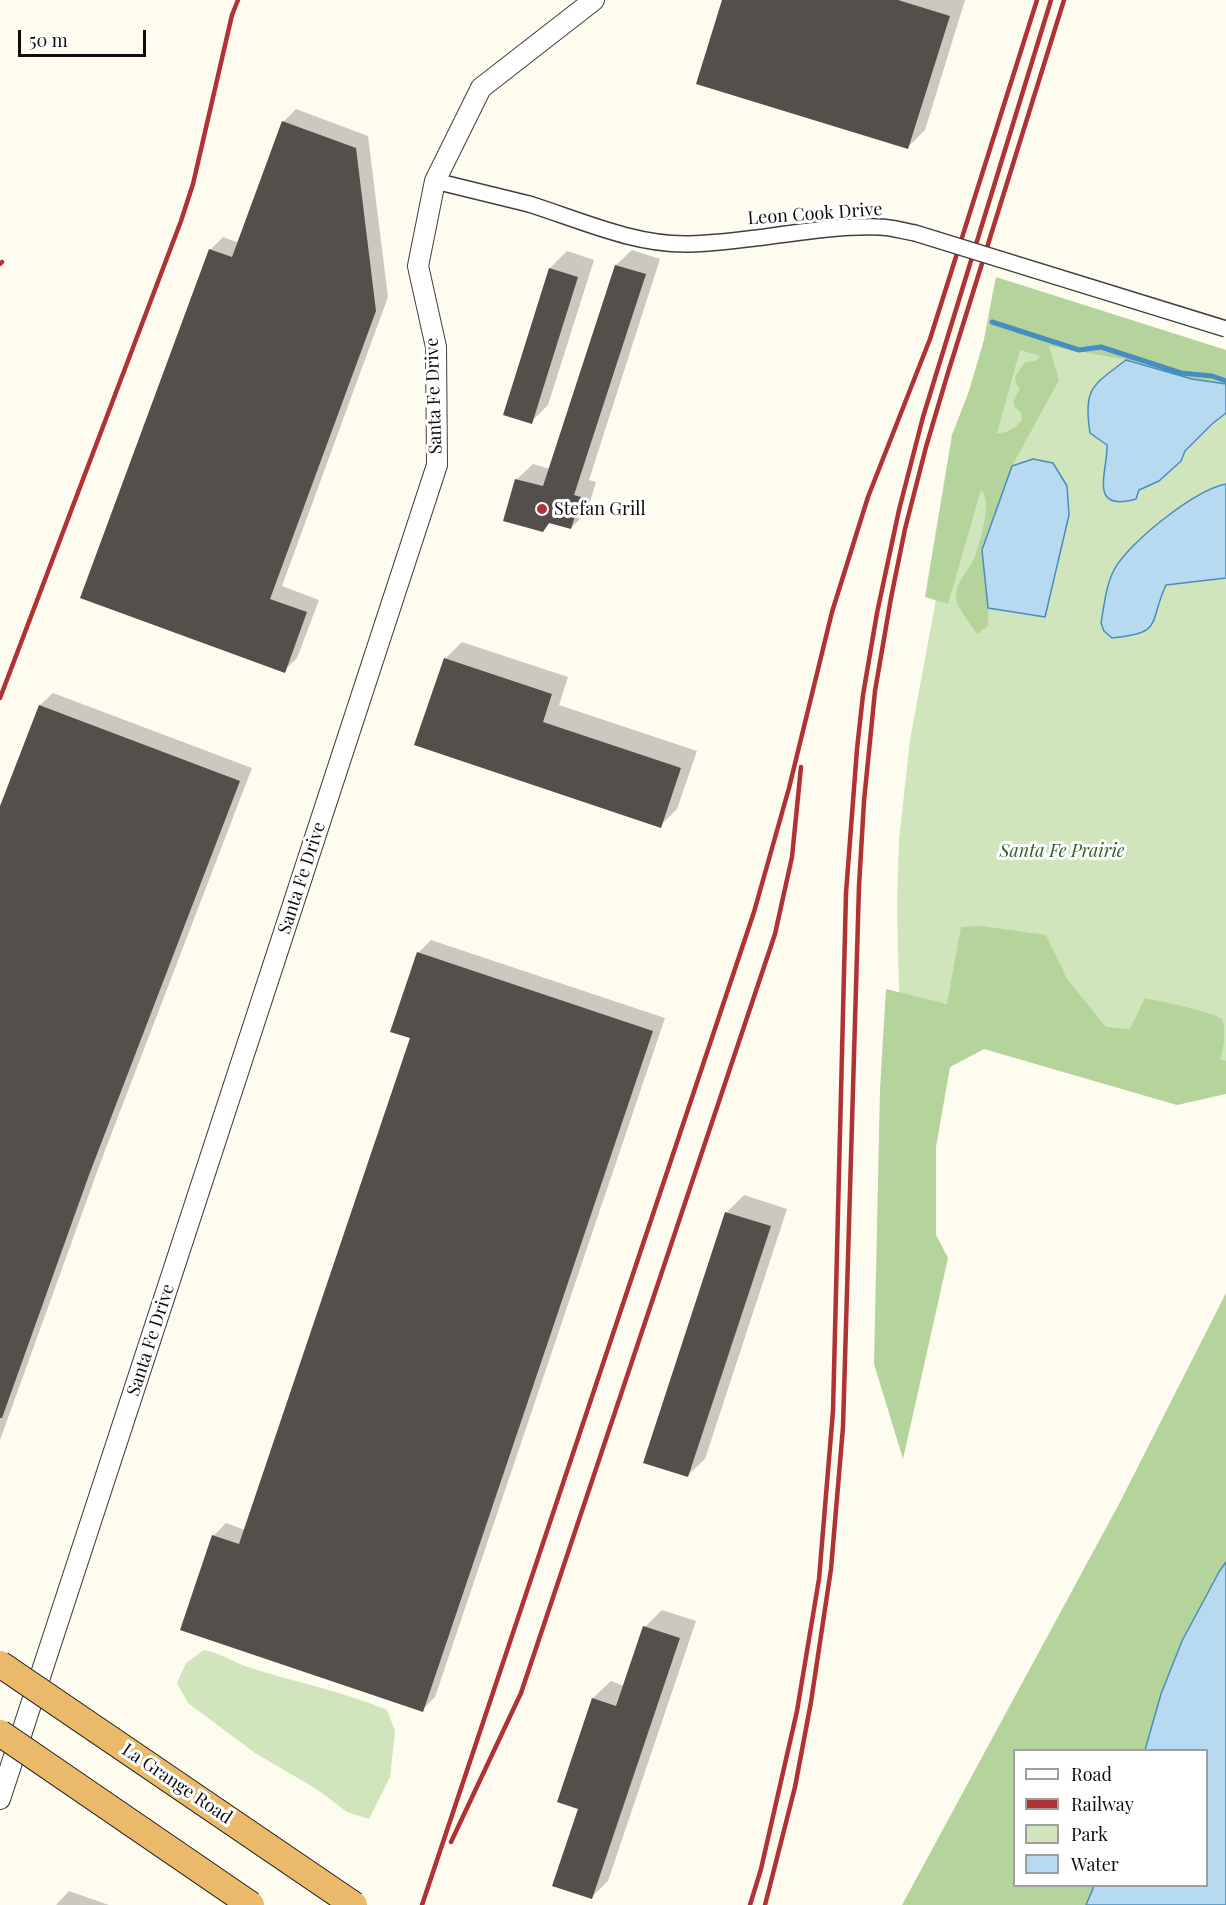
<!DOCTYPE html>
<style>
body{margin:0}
#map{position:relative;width:1226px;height:1905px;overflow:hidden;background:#fefbef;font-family:"Playfair Display",serif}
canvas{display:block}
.legend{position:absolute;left:1013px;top:1749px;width:195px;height:138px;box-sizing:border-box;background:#fff;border:2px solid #9e9e9e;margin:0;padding:8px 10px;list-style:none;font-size:18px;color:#0d0d0d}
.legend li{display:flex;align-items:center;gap:12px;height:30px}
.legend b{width:30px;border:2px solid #9e9e9e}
.scale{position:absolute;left:18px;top:30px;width:128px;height:27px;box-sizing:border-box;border:3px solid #0d0d0d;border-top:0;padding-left:8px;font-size:18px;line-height:21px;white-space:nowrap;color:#0d0d0d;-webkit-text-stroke:4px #fff;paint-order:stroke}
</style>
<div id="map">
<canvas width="1226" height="1905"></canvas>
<ul class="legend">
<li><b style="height:8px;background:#fff"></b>Road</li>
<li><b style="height:8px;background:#b13235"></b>Railway</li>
<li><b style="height:16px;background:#d0e5bb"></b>Park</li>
<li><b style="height:16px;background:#b8daf0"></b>Water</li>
</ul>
<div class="scale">50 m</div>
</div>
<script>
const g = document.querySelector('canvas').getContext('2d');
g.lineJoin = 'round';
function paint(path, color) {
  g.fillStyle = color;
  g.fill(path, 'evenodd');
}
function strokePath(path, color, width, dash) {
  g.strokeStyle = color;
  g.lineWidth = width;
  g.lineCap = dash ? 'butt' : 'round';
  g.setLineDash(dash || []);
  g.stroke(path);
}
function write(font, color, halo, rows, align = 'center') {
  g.font = font + ' "Playfair Display",serif';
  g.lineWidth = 6;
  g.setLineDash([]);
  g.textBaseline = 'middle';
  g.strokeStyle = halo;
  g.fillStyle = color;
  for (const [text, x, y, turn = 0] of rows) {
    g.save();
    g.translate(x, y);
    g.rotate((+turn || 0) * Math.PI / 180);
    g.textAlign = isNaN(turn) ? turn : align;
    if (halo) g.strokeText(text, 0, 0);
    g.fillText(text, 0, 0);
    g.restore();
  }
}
paint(new Path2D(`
 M 993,291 L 1226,360 L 1226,1069 L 899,993 L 897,904 L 899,840 L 910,740 Z
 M 204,1650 C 220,1653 233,1662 248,1667 C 294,1682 342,1691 387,1710 L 395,1731 L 390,1777 L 369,1819 L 347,1812 L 318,1790 L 255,1753 L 188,1703 L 177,1683 L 186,1663 Z`), '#d0e5bb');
paint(new Path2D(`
 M 996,277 L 1226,350 L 1226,384 L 1192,379 L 1139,362 L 1049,346 L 1059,380 L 1012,466 L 988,589 L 988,626 L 977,634 C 971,625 961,613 957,602 C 952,584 970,571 975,556 C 980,541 993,501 981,490 L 948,604 L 925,597 L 952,435 L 969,391 L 984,340 ZM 1020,350 L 1040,356 L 1035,361 L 1025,362 L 1015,377 L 1016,384 L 1020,389 L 1014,400 L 1014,406 L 1021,413 L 1022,419 C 1018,427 1006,434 997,433 Z
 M 980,926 L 1046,935 L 1067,979 L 1106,1027 L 1130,1029 L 1145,998 C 1159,1001 1213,1012 1222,1019 C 1226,1028 1224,1049 1220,1059 L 1226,1061 L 1226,1094 L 1177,1105 L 984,1049 L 950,1067 L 936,1147 L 936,1235 L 948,1258 L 903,1459 L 874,1364 L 880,1089 L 886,989 L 947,1004 L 961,927 Z
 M 1226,1293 L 1226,1562 L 1219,1572 L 1161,1694 L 1145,1750 L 1014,1750 L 1014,1886 L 1094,1886 L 1086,1905 L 902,1905 L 1119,1504 Z`), '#b4d49c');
const water = new Path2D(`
 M 1126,360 L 1192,379 L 1226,384 L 1226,413 L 1212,424 L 1185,451 L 1181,461 L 1159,481 L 1139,490 L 1136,499 C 1087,513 1108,471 1107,445 L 1090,433 C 1083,388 1092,386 1126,360 Z
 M 1033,459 L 1053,463 L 1067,486 L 1069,515 L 1045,617 L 988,608 L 982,550 L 1012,466 Z
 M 1226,484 L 1226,578 L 1166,585 C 1148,624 1164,633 1112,638 L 1104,631 L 1101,623 C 1104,606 1106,585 1114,570 C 1129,542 1195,490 1226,484 Z
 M 1226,1562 L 1226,1905 L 1086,1905 L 1094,1886 L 1206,1886 L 1206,1750 L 1145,1750 L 1161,1694 L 1182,1641 L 1219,1572 Z`);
paint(water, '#b8daf0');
strokePath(water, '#468dc1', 1.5);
paint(new Path2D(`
 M 724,0 L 965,0 L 925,130 L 908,147 Z
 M 296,109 L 368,136 L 388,297 L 282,586 L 319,600 L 297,658 L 284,671 L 82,597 L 210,250 L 223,237 L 239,243 L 283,122 Z
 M 632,250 L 660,259 L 589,480 L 596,482 L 587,512 L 571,528 L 551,522 L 542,530 L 505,520 L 517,479 L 533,464 L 550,469 L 616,265 Z
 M 567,251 L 594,260 L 548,405 L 531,422 L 550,268 Z
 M 462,642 L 568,677 L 559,705 L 697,751 L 677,809 L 660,826 L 445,659 Z
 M 53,693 L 252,768 L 101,1161 L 0,1440 L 0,810 L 40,705 Z
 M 431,940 L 665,1018 L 435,1697 L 422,1710 L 213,1536 L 226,1523 L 245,1530 L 412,1037 L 418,953 Z
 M 744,1195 L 787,1209 L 705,1459 L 687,1476 L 645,1462 L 727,1212 Z
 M 662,1610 L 696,1621 L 608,1881 L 591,1898 L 580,1808 L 559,1801 L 593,1698 L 611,1681 L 624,1686 L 645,1627 Z
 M 69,1891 L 109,1905 L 56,1905 Z`), '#0003');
strokePath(new Path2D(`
 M 992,322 L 1079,350 L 1101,347 L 1181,373 L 1212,376 L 1226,381`), '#468dc1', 5);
paint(new Path2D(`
 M 722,0 L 898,0 L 950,16 L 908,149 L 696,84 Z
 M 282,121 L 356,148 L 376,311 L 270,599 L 307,612 L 285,673 L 80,598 L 209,249 L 232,257 Z
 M 615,265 L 646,274 L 574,495 L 581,497 L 571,529 L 549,523 L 543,532 L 503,521 L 515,479 L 543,486 Z
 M 549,268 L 578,277 L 532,424 L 503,415 Z
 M 444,658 L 552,694 L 543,722 L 681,768 L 661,828 L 414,745 Z
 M 39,705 L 240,781 L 89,1175 L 2,1418 L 0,1418 L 0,806 Z
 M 417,952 L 653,1031 L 423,1712 L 180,1630 L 212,1535 L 239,1544 L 410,1038 L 390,1032 Z
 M 725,1212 L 771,1226 L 688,1477 L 643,1463 Z
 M 643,1626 L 680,1638 L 592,1899 L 552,1886 L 578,1809 L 557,1802 L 592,1698 L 616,1706 Z`), '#554f4b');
const minor = new Path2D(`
 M 435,181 L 529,204`);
const tertiary = new Path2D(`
 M 0,1799 L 437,465 L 436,347 L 418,266 L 435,181 L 481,88 L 594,0`);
strokePath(minor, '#404040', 18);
strokePath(tertiary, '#404040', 22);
strokePath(minor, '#fff', 15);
strokePath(tertiary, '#fff', 20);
strokePath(new Path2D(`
 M 0,264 L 2,262
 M 0,698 L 181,221 L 193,184 L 232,15 L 238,0
 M 451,1842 L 521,1693 L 775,934 L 792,857 L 801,767
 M 422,1905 L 754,912 L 789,788 L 832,612 L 868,497 L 930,339 L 1037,0
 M 750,1905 L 761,1869 L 797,1711 L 819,1579 L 833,1411 L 846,893 L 857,749 L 863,695 L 877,613 L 899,510 L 923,417 L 1051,0
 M 765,1905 L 795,1787 L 811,1702 L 831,1569 L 843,1427 L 859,886 L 864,801 L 875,691 L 891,598 L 905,529 L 926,447 L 947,376 L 1064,0`), '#b13235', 4.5);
const minorBridge = new Path2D(`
 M 529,204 C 580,220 634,245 688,244 C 752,243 815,225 879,227 C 891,227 903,231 915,233 L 1226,329`);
const trunkBridge = new Path2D(`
 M 0,1664 L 354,1905
 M 0,1733 L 251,1905`);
strokePath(minorBridge, '#404040', 18, []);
strokePath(trunkBridge, '#1e1e1e', 28, []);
strokePath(minorBridge, '#fff', 15);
strokePath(trunkBridge, '#eaba6a', 26);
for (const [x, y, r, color] of [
 [542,509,6,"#b13235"]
]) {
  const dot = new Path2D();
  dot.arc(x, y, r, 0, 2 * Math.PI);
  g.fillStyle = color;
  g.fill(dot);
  strokePath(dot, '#fff', 2);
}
write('18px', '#0d0d0d', '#fff', [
 ["Leon Cook Drive",815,214,-4],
 ["Santa Fe Drive",434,396,-92],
 ["Santa Fe Drive",302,878,-72],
 ["Santa Fe Drive",151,1340,-72],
 ["La Grange Road",177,1784,34]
]);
write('18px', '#0d0d0d', '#fff', [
 ["Stefan Grill",554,509]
], 'left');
write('italic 18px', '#2e5f23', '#fff', [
 ["Santa Fe Prairie",1062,851]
]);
</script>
